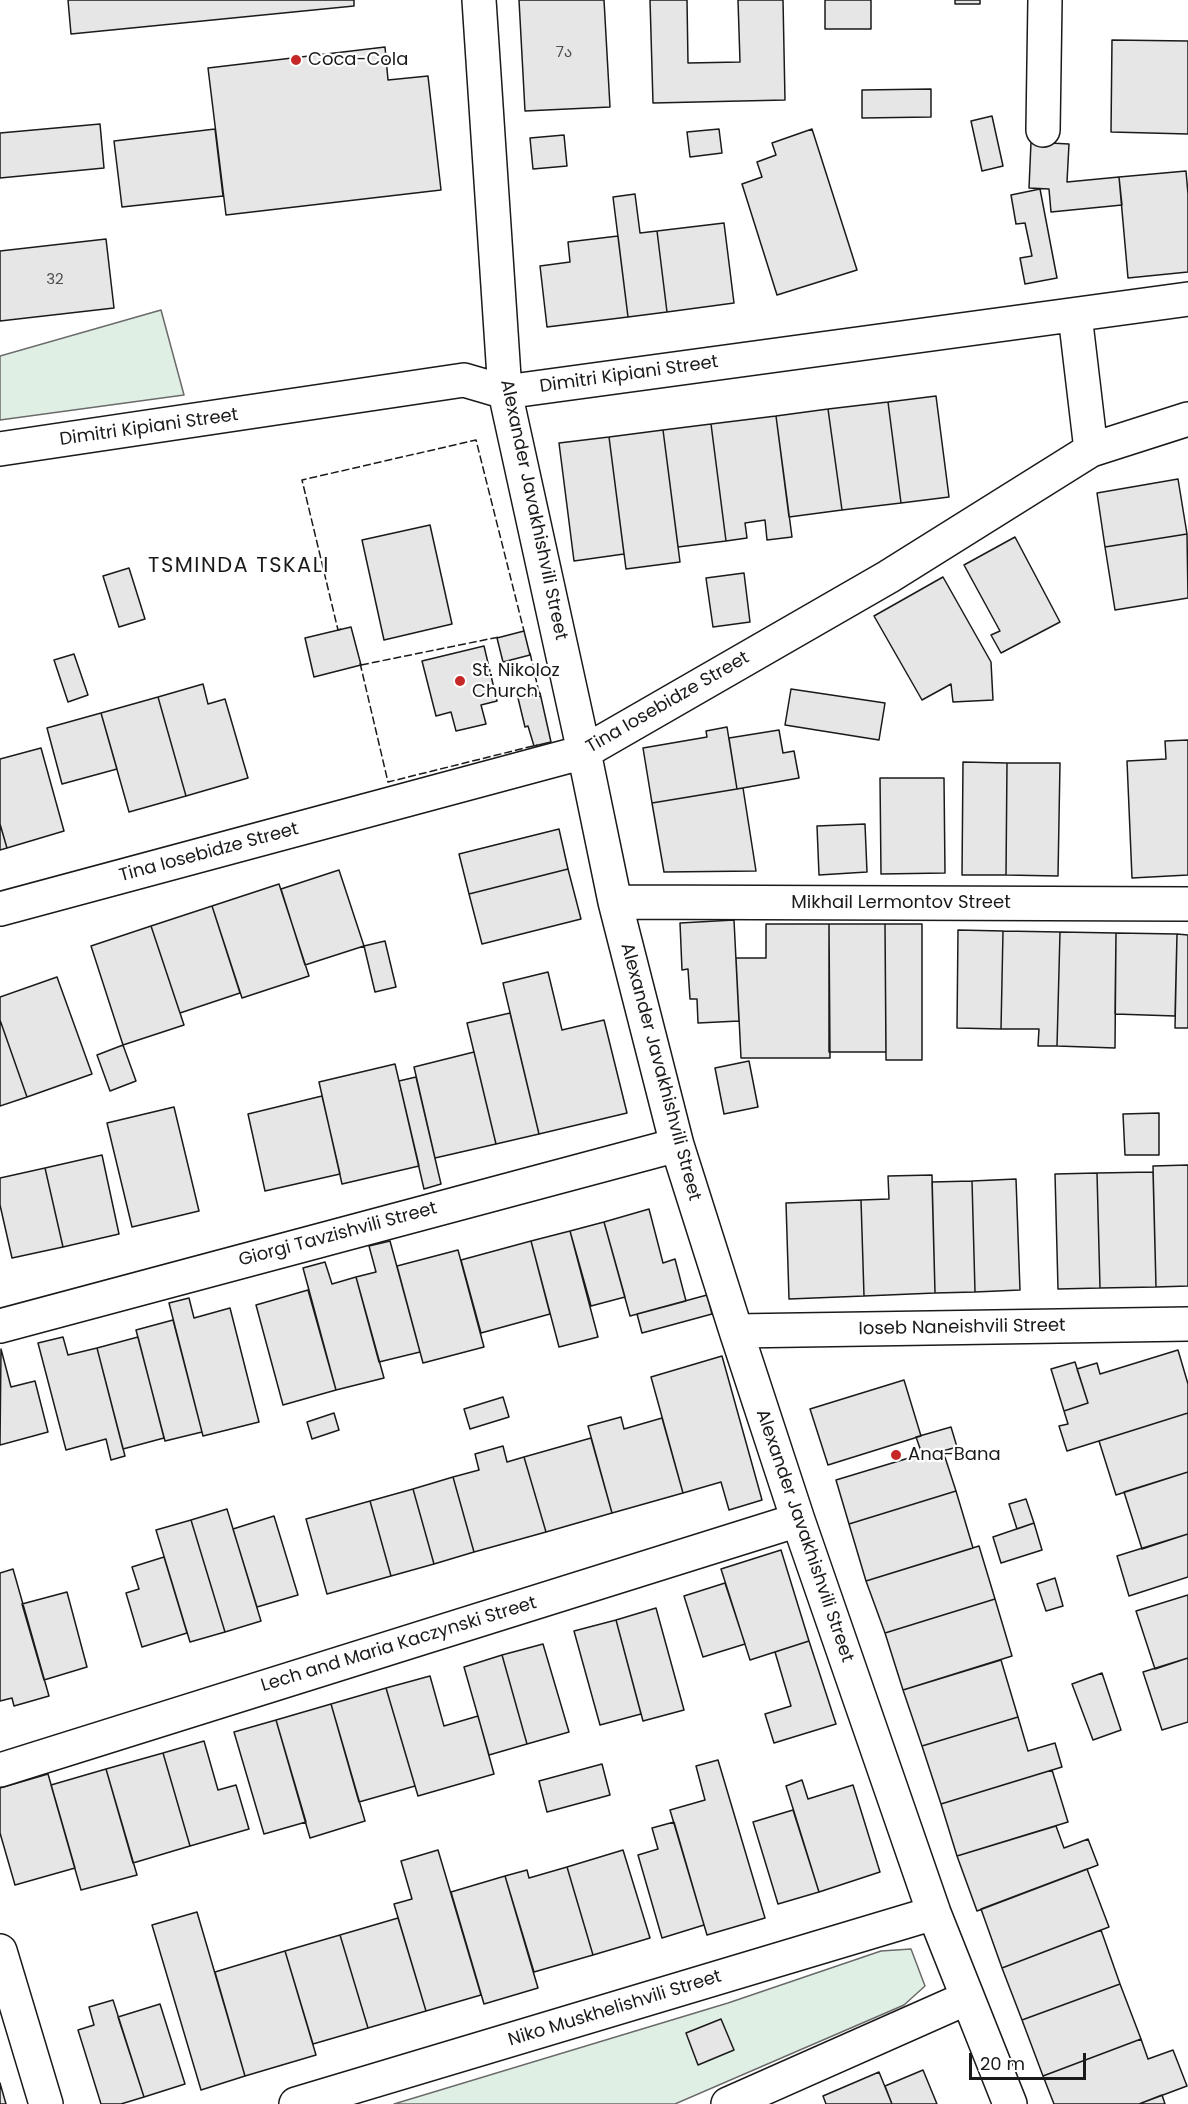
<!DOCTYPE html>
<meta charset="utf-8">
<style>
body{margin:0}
#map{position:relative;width:1188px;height:2104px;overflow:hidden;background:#fff;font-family:Poppins,sans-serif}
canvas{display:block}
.scale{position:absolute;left:969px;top:2053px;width:117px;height:27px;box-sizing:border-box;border:3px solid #1a1a1a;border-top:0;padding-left:8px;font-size:18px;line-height:21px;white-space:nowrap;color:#1a1a1a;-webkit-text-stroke:4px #fff;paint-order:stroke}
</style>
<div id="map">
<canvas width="1188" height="2104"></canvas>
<div class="scale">20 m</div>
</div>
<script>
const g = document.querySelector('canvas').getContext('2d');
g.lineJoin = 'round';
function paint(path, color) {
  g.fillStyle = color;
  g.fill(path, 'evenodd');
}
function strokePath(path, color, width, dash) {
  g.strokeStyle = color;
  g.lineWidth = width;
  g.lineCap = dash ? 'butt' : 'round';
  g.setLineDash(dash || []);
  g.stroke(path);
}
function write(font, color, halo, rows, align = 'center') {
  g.font = font + ' Poppins,"Noto Sans Georgian",sans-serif';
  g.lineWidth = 4.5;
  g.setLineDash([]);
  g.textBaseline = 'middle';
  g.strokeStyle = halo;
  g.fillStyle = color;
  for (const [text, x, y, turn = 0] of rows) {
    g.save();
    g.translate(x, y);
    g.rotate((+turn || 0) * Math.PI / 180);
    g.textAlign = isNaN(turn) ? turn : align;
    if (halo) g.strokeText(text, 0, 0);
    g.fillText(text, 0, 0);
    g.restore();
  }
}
const green = new Path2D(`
 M 161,310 L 184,395 L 0,420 L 0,356 Z
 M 911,1949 L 925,1986 L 904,2005 L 675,2104 L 394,2104 L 728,2003 L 881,1951 Z`);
paint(green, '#e0efe3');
strokePath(green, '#6a6a6a', 1.5);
const building = new Path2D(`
 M 68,0 L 354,0 L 354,6 L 71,34 Z
 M 519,0 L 604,0 L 610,107 L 525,111 Z
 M 650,0 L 687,0 L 688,63 L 740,62 L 738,0 L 783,0 L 785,100 L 653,103 Z
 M 825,0 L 871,0 L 871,29 L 825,29 Z
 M 955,0 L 980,0 L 980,4 L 955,4 Z
 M 1112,40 L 1188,41 L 1188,134 L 1111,132 Z
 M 385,47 L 388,80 L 428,76 L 441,190 L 226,215 L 208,68 Z
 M 931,89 L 931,117 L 862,118 L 862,90 Z
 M 992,116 L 1003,166 L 982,171 L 971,121 Z
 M 100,124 L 104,168 L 0,178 L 0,133 Z
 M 215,129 L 223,196 L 122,207 L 114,141 Z
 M 719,129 L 722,153 L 690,157 L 687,132 Z
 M 812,129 L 857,270 L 777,295 L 742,184 L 762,177 L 757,162 L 776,155 L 772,143 Z
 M 564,135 L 567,166 L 533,169 L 530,138 Z
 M 1031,142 L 1069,144 L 1067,182 L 1119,177 L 1122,205 L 1051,212 L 1049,189 L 1029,188 Z
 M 1186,171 L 1188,194 L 1188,272 L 1128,278 L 1119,177 Z
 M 1040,189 L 1057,278 L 1025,284 L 1020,258 L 1032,256 L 1025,223 L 1016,224 L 1011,195 Z
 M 635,194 L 640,233 L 657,231 L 667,312 L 628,317 L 613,197 Z
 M 724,223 L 734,303 L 667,312 L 657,231 Z
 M 618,236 L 628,317 L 547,327 L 540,266 L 570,262 L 568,242 Z
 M 106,239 L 114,308 L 0,321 L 0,251 Z
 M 936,396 L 949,497 L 901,503 L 888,402 Z
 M 888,402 L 901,503 L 842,510 L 828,409 Z
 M 828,409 L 842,510 L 789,517 L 776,416 Z
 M 776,416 L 792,537 L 767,540 L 765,520 L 745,523 L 747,538 L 726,541 L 711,424 Z
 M 711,424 L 726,541 L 678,547 L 663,430 Z
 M 663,430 L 680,562 L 626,569 L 609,437 Z
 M 609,437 L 624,554 L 574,561 L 559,443 Z
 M 1178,479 L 1187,534 L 1105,547 L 1097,493 Z
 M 430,525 L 452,624 L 384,640 L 362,540 Z
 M 1187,534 L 1188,598 L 1115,610 L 1105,547 Z
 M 1015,537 L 1060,622 L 1001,653 L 991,635 L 1000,631 L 964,565 Z
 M 129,568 L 145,619 L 119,627 L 103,576 Z
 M 744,573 L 750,622 L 713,627 L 706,578 Z
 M 943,577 L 991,662 L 993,700 L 953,702 L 951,684 L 922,700 L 874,616 Z
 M 351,627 L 361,665 L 314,677 L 305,638 Z
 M 524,631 L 530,655 L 503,662 L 497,638 Z
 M 484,646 L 497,701 L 481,705 L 486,724 L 456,731 L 451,712 L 436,716 L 422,661 Z
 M 74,654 L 88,695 L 68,702 L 54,660 Z
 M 203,684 L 208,704 L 225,699 L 248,778 L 186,796 L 158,697 Z
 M 791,689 L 885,703 L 879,740 L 785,725 Z
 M 540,693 L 551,742 L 534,746 L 528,726 L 525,727 L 518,698 Z
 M 158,697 L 186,796 L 129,812 L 101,713 Z
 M 101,713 L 117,769 L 62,784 L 47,728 Z
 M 727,727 L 737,789 L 652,803 L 643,748 L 707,737 L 706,731 Z
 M 779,730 L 783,753 L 794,751 L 799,778 L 737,789 L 729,738 Z
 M 1188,740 L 1188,875 L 1132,878 L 1127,761 L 1166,759 L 1165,741 Z
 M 41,748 L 64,831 L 7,848 L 0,824 L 0,759 Z
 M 963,762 L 1007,763 L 1006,875 L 962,875 Z
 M 1007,763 L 1060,763 L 1058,876 L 1006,875 Z
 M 880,778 L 944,778 L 945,873 L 881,874 Z
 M 743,788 L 756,871 L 664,872 L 652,803 Z
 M 0,824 L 7,848 L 0,850 Z
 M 865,824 L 867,872 L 819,875 L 817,826 Z
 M 559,829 L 568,869 L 469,894 L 459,854 Z
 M 568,869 L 581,919 L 482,944 L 469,894 Z
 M 339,870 L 364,946 L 305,965 L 281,889 Z
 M 279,884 L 309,976 L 242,998 L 212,906 Z
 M 212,906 L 240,993 L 180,1013 L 151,926 Z
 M 734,920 L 739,1021 L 698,1023 L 697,999 L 690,999 L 688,969 L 682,970 L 680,923 Z
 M 766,924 L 829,924 L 830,1058 L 741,1058 L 736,958 L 766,958 Z
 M 829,924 L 885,924 L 886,1052 L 829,1052 Z
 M 885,924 L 922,924 L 922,1060 L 886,1060 Z
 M 151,926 L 184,1025 L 123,1045 L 91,946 Z
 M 958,930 L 1003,931 L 1001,1029 L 957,1028 Z
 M 1003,931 L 1060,932 L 1057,1046 L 1038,1046 L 1039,1029 L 1001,1029 Z
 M 1060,932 L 1116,933 L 1115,1048 L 1057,1046 Z
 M 1116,933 L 1177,934 L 1175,1016 L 1115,1014 Z
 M 1177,934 L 1188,935 L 1188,1028 L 1175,1028 Z
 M 385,941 L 396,987 L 375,992 L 364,946 Z
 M 548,972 L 562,1030 L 604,1020 L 627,1113 L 539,1134 L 503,983 Z
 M 57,977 L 92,1074 L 27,1097 L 0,1020 L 0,997 Z
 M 510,1013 L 539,1134 L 496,1144 L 467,1023 Z
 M 0,1020 L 27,1097 L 0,1106 Z
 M 123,1045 L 136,1081 L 110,1091 L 97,1055 Z
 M 474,1052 L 496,1144 L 435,1158 L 414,1067 Z
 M 749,1061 L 758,1107 L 724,1114 L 715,1068 Z
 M 395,1064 L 419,1166 L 342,1184 L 319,1082 Z
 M 416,1077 L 441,1184 L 424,1189 L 399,1081 Z
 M 322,1096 L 340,1174 L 265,1191 L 248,1114 Z
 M 174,1107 L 199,1211 L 132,1227 L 107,1123 Z
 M 1159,1113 L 1159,1155 L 1125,1155 L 1123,1114 Z
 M 102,1155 L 119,1234 L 63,1247 L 45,1168 Z
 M 1188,1165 L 1188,1286 L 1156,1287 L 1153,1166 Z
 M 45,1168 L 63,1247 L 12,1258 L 0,1205 L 0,1178 Z
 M 1153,1172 L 1156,1287 L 1100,1288 L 1097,1173 Z
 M 1097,1173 L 1100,1288 L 1058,1289 L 1055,1174 Z
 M 932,1175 L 935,1293 L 864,1296 L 861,1200 L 889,1199 L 888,1176 Z
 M 1016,1179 L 1020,1290 L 975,1292 L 972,1181 Z
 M 972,1181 L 975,1292 L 935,1293 L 932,1182 Z
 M 861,1200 L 864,1296 L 789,1299 L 786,1203 Z
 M 649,1209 L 663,1263 L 675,1259 L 686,1301 L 630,1316 L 604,1222 Z
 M 604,1222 L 625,1297 L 591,1306 L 570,1231 Z
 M 570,1231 L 598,1337 L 559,1347 L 531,1241 Z
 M 390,1241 L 420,1352 L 379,1362 L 356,1277 L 376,1272 L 369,1246 Z
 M 531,1241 L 550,1314 L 481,1333 L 461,1260 Z
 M 458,1250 L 484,1347 L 423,1363 L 397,1266 Z
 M 325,1262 L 332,1284 L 356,1277 L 384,1378 L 336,1390 L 303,1268 Z
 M 308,1290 L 336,1390 L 283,1405 L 256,1305 Z
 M 707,1295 L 712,1314 L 642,1333 L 637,1314 Z
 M 189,1298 L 194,1318 L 230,1308 L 259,1422 L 203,1436 L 169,1303 Z
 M 173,1320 L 202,1432 L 165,1441 L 136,1330 Z
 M 63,1337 L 68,1355 L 97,1348 L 125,1456 L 111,1460 L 106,1439 L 66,1450 L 38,1343 Z
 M 138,1337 L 164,1438 L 123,1449 L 97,1348 Z
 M 1,1349 L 11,1387 L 35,1381 L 48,1432 L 0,1445 Z
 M 1178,1350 L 1188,1384 L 1188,1413 L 1067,1451 L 1059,1426 L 1068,1424 L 1064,1411 L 1088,1403 L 1077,1369 L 1097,1363 L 1100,1374 Z
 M 722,1356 L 762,1500 L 729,1510 L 721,1482 L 683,1493 L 651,1377 Z
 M 1075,1362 L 1088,1403 L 1064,1411 L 1051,1369 Z
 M 904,1380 L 921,1436 L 828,1465 L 810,1409 Z
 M 503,1397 L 509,1417 L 470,1429 L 464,1409 Z
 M 334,1413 L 339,1430 L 312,1439 L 307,1422 Z
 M 1188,1413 L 1188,1472 L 1116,1495 L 1099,1441 Z
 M 621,1417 L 624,1429 L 662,1418 L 683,1493 L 612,1513 L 588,1426 Z
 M 951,1427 L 957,1447 L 943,1451 L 956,1491 L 849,1524 L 836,1480 L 922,1454 L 916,1437 Z
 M 591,1438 L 612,1513 L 546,1532 L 524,1457 Z
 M 503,1446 L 507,1462 L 524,1457 L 546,1532 L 474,1552 L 453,1477 L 479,1470 L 475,1454 Z
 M 1188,1472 L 1188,1534 L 1142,1549 L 1124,1492 Z
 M 453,1477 L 474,1552 L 434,1564 L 413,1489 Z
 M 413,1489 L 434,1564 L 391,1576 L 370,1501 Z
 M 956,1491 L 973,1548 L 866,1581 L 849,1524 Z
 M 1026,1499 L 1034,1523 L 1017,1529 L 1009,1504 Z
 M 370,1501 L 391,1576 L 327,1594 L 306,1519 Z
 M 227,1509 L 261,1621 L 225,1632 L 191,1520 Z
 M 274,1516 L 298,1595 L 257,1607 L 233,1529 Z
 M 191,1520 L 225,1632 L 190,1642 L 156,1530 Z
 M 1034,1523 L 1042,1550 L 1001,1563 L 993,1537 Z
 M 1188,1534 L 1188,1577 L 1129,1596 L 1117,1556 Z
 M 979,1546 L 995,1599 L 885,1633 L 866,1581 Z
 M 781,1550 L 809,1641 L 750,1660 L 721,1569 Z
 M 164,1557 L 187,1633 L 142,1647 L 126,1593 L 139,1589 L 132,1567 Z
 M 13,1569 L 49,1696 L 14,1706 L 12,1698 L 0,1701 L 0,1573 Z
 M 1055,1578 L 1063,1606 L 1046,1611 L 1037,1584 Z
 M 725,1583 L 745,1644 L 703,1657 L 684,1596 Z
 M 67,1592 L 87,1667 L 44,1680 L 22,1604 Z
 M 1188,1595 L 1188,1658 L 1155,1669 L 1136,1611 Z
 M 995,1599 L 1012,1656 L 903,1690 L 885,1633 Z
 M 656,1608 L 684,1710 L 643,1721 L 616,1620 Z
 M 616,1620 L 641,1714 L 600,1725 L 574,1631 Z
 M 809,1641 L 836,1724 L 774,1743 L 765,1714 L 791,1706 L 775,1652 Z
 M 543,1644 L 569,1732 L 527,1744 L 502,1655 Z
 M 502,1655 L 527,1744 L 489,1755 L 464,1667 Z
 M 1188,1658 L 1188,1722 L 1162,1730 L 1143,1672 Z
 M 1001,1660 L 1018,1717 L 922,1746 L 903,1690 Z
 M 1102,1673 L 1121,1730 L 1093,1740 L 1072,1684 Z
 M 430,1676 L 444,1726 L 478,1716 L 494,1774 L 418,1796 L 386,1688 Z
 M 386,1688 L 415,1786 L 359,1802 L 331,1704 Z
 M 331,1704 L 365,1821 L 310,1838 L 276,1720 Z
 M 1018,1717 L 1028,1751 L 1055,1743 L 1062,1767 L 941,1804 L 922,1746 Z
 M 276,1720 L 306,1822 L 264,1834 L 234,1732 Z
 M 204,1741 L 218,1790 L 236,1785 L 249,1829 L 190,1846 L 163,1753 Z
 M 163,1753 L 190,1846 L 133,1863 L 106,1769 Z
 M 718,1760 L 765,1918 L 707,1935 L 670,1810 L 705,1800 L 696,1766 Z
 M 602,1764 L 610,1795 L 547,1812 L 539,1781 Z
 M 106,1769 L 137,1875 L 81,1890 L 51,1785 Z
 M 1052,1770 L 1068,1822 L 957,1856 L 941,1804 Z
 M 48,1774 L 75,1868 L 15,1885 L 0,1833 L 0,1788 Z
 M 802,1780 L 808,1799 L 853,1785 L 880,1872 L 819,1892 L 786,1786 Z
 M 793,1810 L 819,1892 L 778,1904 L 753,1822 Z
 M 674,1822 L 704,1925 L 662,1938 L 638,1855 L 658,1849 L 652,1828 Z
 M 1056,1826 L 1064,1848 L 1088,1839 L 1098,1865 L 977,1911 L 957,1856 Z
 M 438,1850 L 481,1995 L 426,2011 L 394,1904 L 412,1899 L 401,1861 Z
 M 623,1850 L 650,1938 L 593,1955 L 567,1867 Z
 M 567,1867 L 593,1955 L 534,1972 L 505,1876 L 527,1870 L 529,1878 Z
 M 1087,1869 L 1109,1927 L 1002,1968 L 981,1909 Z
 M 505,1876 L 538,1988 L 484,2004 L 451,1892 Z
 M 197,1912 L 245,2076 L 201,2090 L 152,1925 Z
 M 398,1918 L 426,2011 L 368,2028 L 340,1935 Z
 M 1101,1930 L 1120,1984 L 1022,2020 L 1002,1968 Z
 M 340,1935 L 368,2028 L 313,2044 L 285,1951 Z
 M 285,1951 L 316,2055 L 245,2076 L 215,1972 Z
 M 1120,1984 L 1141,2039 L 1043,2076 L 1022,2020 Z
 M 113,2000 L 144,2097 L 121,2104 L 101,2104 L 78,2030 L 94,2025 L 89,2007 Z
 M 160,2004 L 185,2084 L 144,2097 L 118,2017 Z
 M 721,2019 L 734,2050 L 698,2065 L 686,2033 Z
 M 1141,2039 L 1148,2059 L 1173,2050 L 1187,2086 L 1139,2104 L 1054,2104 L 1043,2076 Z
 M 923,2070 L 937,2104 L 892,2104 L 885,2086 Z
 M 879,2072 L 892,2104 L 826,2104 L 823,2096 Z
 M 0,2083 L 6,2104 L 0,2104 Z
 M 1162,2095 L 1165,2104 L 1139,2104 Z`);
paint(building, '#e6e6e6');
strokePath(building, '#1a1a1a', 1.5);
const minor = new Path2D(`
 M 479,0 L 505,392 L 584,752 L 615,902 L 677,1145 L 736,1331 L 798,1520 L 934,1913 L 1010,2104
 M 1043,130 L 1045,0
 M 1075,315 L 1091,450
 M 0,449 L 464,380 L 505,392 L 1188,299
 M 615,902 L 1188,904
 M 0,909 L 584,752 L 888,577 L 1091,450 L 1188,419
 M 0,1326 L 677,1145
 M 736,1331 L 1188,1324
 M 0,1770 L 798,1520
 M 0,1951 L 46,2104
 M 296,2104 L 934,1913
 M 728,2104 L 967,1998`);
strokePath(minor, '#1a1a1a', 36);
strokePath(minor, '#fff', 33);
strokePath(new Path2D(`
 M 341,629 L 338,630 L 302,480 L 476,440 L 524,631
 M 530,653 L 540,697
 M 360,663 L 388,782 L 537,745
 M 361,665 L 499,637`), '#1a1a1a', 1.5, [8, 3]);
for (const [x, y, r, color] of [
 [296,60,6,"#c62828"],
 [460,681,6,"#c62828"],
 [896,1455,6,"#c62828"]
]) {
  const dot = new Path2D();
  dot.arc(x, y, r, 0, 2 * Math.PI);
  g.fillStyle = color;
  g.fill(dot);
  strokePath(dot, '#fff', 2);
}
write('15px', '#4d4d4d', null, [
 ["7ა",564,53],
 ["32",55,280]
]);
write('18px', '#1a1a1a', '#fff', [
 ["Coca-Cola",308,60],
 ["St. Nikoloz",472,671],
 ["Church",472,692],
 ["Ana-Bana",908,1455]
], 'left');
write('18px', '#1a1a1a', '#fff', [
 ["Dimitri Kipiani Street",629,375,-8],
 ["Dimitri Kipiani Street",149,428,-8],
 ["Alexander Javakhishvili Street",533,510,78],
 ["Tina Iosebidze Street",668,703,-30],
 ["Tina Iosebidze Street",209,853,-15],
 ["Mikhail Lermontov Street",901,903],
 ["Alexander Javakhishvili Street",660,1072,75],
 ["Giorgi Tavzishvili Street",338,1235,-15],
 ["Ioseb Naneishvili Street",962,1328,-1],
 ["Alexander Javakhishvili Street",804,1536,71],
 ["Lech and Maria Kaczynski Street",399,1645,-17],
 ["Niko Muskhelishvili Street",615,2009,-17]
]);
g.letterSpacing = '1.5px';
write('21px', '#1a1a1a', '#fff', [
 ["TSMINDA TSKALI",239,567]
]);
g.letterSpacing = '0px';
</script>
